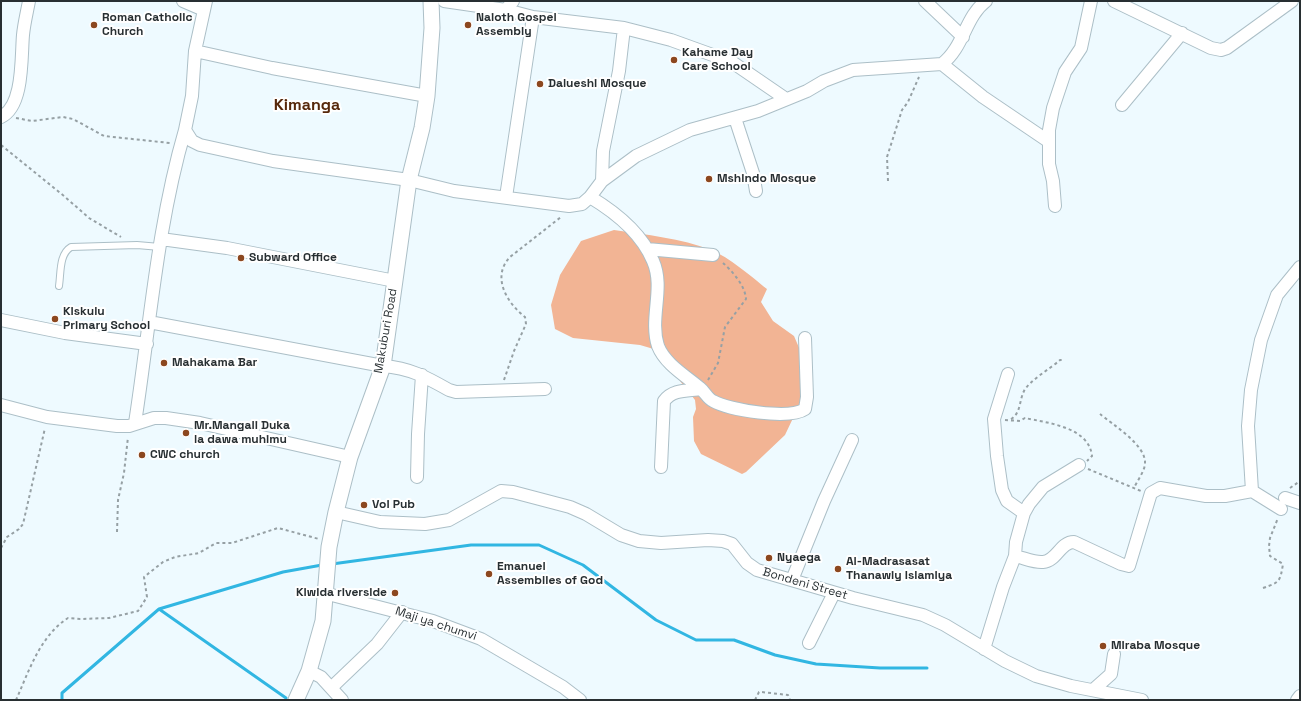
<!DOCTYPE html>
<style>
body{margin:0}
#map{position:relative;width:1301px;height:701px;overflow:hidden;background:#eefaff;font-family:"Space Grotesk",sans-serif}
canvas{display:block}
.frame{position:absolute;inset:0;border:2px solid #282f32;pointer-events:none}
</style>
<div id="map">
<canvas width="1301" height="701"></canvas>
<div class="frame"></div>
</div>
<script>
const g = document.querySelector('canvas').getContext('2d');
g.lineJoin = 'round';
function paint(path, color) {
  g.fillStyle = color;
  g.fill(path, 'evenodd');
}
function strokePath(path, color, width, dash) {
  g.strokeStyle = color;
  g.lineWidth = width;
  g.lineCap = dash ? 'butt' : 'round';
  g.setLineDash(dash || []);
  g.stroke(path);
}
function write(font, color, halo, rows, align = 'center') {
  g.font = font + ' "Space Grotesk",sans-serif';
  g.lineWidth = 4;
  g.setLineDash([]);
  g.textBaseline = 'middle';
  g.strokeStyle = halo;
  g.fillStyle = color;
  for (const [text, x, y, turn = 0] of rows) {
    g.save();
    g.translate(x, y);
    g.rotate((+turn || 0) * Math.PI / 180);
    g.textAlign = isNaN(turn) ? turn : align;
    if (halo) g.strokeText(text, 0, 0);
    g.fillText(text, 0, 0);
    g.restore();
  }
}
paint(new Path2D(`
 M 614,230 C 646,235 681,238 711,250 C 729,257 752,277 767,289 L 761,302 L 773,321 L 794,336 L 812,378 L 785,435 L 746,472 L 742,474 L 701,454 L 694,441 L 693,417 L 696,409 L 695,400 L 680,381 L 673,368 L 657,350 L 640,345 L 573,338 L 555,329 L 551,305 L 560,275 L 581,241 Z`), '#f2b494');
strokePath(new Path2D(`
 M 332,564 L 471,545 L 539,545 L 583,565 L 656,620 L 696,640 L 734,640 L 775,655 L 816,664 L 880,668 L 927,668
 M 159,609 L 286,698
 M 62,700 L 62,693 L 159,609 L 283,572 L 322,565`), '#31b6e2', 3);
const service = new Path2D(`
 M 59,286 C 61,273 59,254 71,247 L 137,245 L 160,247`);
const minor = new Path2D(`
 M 183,1 L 204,10
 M 206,1 L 195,51 L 192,96 L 185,130 L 192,141 L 200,145 L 273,161 L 409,180 L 454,191 L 569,206 L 582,204 L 590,197 L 602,181 L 636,156 L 690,130 L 758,111 L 807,91 L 824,81 L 853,70 L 942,64 C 964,47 965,17 986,1
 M 444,1 L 506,10 L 513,1
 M 925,1 L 963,37
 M 1114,1 L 1211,48 L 1221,50 L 1227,48 L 1292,1
 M 506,10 L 533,17 L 624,28 L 671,40 L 732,62 L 786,99
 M 195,51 L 272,68 L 427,96
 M 942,64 L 983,97 L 1048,141
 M 1122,105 L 1182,33
 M 1,117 C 24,106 21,57 23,35 C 24,24 27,12 29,1
 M 735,118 L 753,173 L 756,191
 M 602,181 L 603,151 L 619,71 L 624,28
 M 506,197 L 533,17
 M 590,197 C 615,212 642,234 653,261 C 665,288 649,318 658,346 C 665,364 686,376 700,388 C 705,392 708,399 713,401 C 729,410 789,420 805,409 L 807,397 L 805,338
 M 1055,206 L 1053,181 L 1049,164 L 1049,130 L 1053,108 L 1065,72 L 1081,48 L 1091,1
 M 161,239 L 227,248 L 395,281
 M 647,249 L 713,255
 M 1,320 L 65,333 L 147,344
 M 149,322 L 383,366 C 410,368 426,377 449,390 L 456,392 L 545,389
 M 1008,374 L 994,419 L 997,456 L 1002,490 L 1007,501 L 1024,513
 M 1,405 L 47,417 L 117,426 L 129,426 L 154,418 L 166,418 L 200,423 L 350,457
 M 135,423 C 150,326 157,226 185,130
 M 661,467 L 664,401 C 673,389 687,391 701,389
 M 417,477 L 418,434 L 422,375
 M 1285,498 L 1300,503
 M 1281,509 L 1252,491 L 1248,426 L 1251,390 L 1261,340 L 1277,295 L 1300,267
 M 336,512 L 380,522 L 425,524 L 449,520 L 501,491 L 513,492 L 570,507 L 586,514 L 621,535 L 639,541 L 661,543 L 708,540 L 723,541 L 732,544 L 747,563 L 757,570 L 853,598 L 923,615 L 945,625 L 1005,661 L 1036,676 L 1071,686 L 1142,700
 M 1015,556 C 1024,558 1035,563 1043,562 C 1057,561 1060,542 1074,542 L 1121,564 L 1129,566 L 1151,493 L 1160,488 L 1206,496 L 1225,496 L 1252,491
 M 792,580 L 824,501 L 852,440
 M 324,593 L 433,621 L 481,639 L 563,687 L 580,700
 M 809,643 L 834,593
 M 984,649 L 1003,587 L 1015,556 L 1016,542 L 1024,513 L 1029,504 L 1043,487 L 1079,465
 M 309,671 L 321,677 L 342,700
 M 332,687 L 377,644 L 402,612
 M 1093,690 L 1111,674 L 1114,654
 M 1297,700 L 1300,696`);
const tertiary = new Path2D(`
 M 296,700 L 309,671 L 323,621 L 329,547 L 336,512 L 350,457 L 383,366 L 409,180 L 422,128 L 427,96 L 432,28 L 431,1`);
strokePath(service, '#acbfc7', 8);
strokePath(minor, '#acbfc7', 14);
strokePath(tertiary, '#acbfc7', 17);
strokePath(new Path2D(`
 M 16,118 L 32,121 L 63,117 L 73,119 L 104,136 L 170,143
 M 1,145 L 64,196 L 89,218 L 121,237
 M 888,181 L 887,157 L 902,110 L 908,102 L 919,77
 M 504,380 L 514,351 L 526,324 L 525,317 C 507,303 491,277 510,257 L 561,217
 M 708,380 L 718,363 L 725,327 L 746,299 C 745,285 732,271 722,262
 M 1100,414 C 1112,424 1146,445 1145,463 C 1145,471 1137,481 1134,488
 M 1011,419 C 1021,413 1019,401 1024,391 C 1030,380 1050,369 1060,360 L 1064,360
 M 1005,420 L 1020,421 L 1025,418 C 1048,423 1089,427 1092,456 L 1087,461
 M 1088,469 L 1141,491
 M 1290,488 L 1300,481
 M 117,532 L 118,500 L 124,473 L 128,437
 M 1,548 L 7,537 L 19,529 L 23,524 L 45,428
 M 1263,588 C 1280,582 1280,582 1283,564 L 1270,556 L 1269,546 L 1270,538 L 1278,518
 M 16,700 C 29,671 40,636 68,618 L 80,619 L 109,618 L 138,611 L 147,597 L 144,577 L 163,562 L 175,557 L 199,553 L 216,543 L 232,543 L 278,528 L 319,539
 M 755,700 L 759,692 L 761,692 L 788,695 L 790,700`), '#96a0a4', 2, [3, 3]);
strokePath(service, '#fff', 6);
strokePath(minor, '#fff', 12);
strokePath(tertiary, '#fff', 15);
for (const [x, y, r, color] of [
 [94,25,4,"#8c471f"],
 [468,25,4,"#8c471f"],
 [674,60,4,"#8c471f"],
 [540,84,4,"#8c471f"],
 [709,179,4,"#8c471f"],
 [241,258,4,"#8c471f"],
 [55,319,4,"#8c471f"],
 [164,363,4,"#8c471f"],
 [186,433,4,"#8c471f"],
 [142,455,4,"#8c471f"],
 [364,505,4,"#8c471f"],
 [769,558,4,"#8c471f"],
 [838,569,4,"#8c471f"],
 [489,574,4,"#8c471f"],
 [395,593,4,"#8c471f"],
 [1103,646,4,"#8c471f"]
]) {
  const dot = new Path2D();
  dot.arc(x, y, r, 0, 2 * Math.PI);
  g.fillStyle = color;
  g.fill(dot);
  strokePath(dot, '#fff', 1.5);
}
write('bold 12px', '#282f32', '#fff', [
 ["Roman Catholic",102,18],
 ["Church",102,32],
 ["Naioth Gospel",476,18],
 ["Assembly",476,32],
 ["Kahame Day",682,53],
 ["Care School",682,67],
 ["Dalueshi Mosque",548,84],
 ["Mshindo Mosque",717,179],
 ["Subward Office",249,258],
 ["Kiskulu",63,312],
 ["Primary School",63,326],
 ["Mahakama Bar",172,363],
 ["Mr.Mangali Duka",194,426],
 ["la dawa muhimu",194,440],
 ["CWC church",150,455],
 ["Voi Pub",372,505],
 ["Nyaega",777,558],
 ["Al-Madrasasat",846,562],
 ["Thanawiy Islamiya",846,576],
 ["Emanuel",497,567],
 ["Assemblies of God",497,581],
 ["Kiwida riverside",387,593,"right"],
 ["Miraba Mosque",1111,646]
], 'left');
write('12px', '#282f32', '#fff', [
 ["Makuburi Road",386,331,-80],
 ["Bondeni Street",805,584,16],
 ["Maji ya chumvi",436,624,18]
]);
write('bold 16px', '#57280b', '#fff', [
 ["Kimanga",307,106]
]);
</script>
